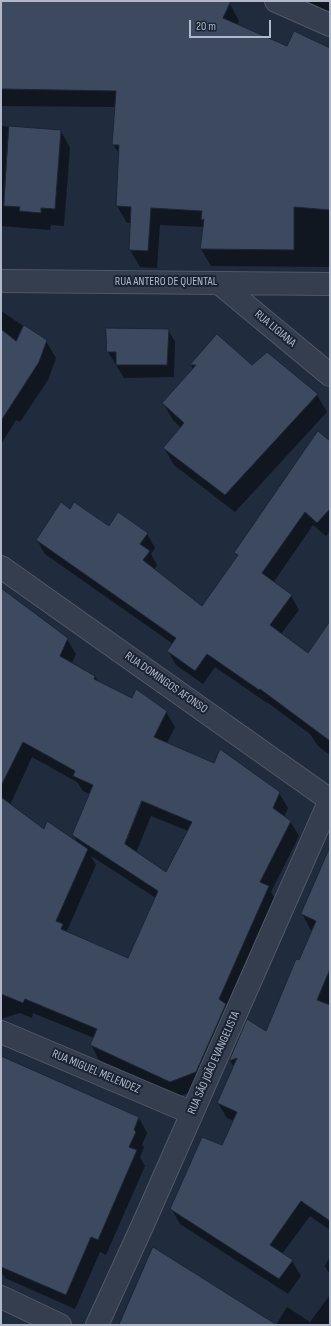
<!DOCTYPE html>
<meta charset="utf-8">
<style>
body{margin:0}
#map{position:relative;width:331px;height:1326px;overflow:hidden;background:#202b3e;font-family:"Sofia Sans Condensed",sans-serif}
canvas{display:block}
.frame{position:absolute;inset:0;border:2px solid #b0b8ca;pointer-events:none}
.scale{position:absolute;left:189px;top:20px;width:82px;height:18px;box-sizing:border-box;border:2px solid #b0b8ca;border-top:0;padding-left:5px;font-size:12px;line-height:14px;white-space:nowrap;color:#b0b8ca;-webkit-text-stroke:3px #1a2333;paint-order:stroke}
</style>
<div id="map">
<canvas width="331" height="1326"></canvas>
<div class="frame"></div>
<div class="scale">20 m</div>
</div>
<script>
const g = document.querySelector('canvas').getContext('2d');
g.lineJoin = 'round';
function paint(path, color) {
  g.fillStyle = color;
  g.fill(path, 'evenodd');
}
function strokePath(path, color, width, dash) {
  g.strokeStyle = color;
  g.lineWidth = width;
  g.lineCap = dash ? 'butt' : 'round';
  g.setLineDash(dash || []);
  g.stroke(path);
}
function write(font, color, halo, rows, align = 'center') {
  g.font = font + ' "Sofia Sans Condensed",sans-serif';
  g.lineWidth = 4;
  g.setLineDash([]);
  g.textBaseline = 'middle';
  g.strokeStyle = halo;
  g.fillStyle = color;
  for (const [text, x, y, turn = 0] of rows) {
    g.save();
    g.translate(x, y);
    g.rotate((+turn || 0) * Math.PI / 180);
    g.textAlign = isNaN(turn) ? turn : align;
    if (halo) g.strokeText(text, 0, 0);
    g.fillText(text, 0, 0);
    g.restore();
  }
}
paint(new Path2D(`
 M 1,1 L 224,1 L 230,4 L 239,21 L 237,25 L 287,47 L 330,48 L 330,267 L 211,266 L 201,249 L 204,227 L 160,225 L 157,268 L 140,267 L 130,250 L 131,223 L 127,223 L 117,206 L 120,155 L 113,144 L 116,107 L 1,106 Z
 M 305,1 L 330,1 L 330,12 Z
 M 1,126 L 61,131 L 70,148 L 64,226 L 51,225 L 50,230 L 1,226 Z
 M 1,311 L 46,341 L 56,358 L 48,380 L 20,422 L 16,420 L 1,444 Z
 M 168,330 L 175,342 L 174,377 L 124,378 L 108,352 Z
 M 218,335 L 252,367 L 267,354 L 317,395 L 327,412 L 235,512 L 174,465 L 164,448 L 181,428 L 173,420 L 163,403 L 193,369 L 191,365 Z
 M 330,442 L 330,531 L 326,536 L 313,525 L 273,583 L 291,596 L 299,610 L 281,634 L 309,655 L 330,625 L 330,755 L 318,746 L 310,734 L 268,703 L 267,703 L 215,667 L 203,684 L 176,665 L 168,651 L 173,644 L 45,554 L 37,540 L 70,510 L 109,527 L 147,534 L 155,548 L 151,554 L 157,565 L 154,570 L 203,607 L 238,557 L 235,553 Z
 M 1,589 L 67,639 L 76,654 L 72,663 L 95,676 L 98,682 L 132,699 L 166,712 L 175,727 L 167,743 L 279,793 L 288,808 L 284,817 L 290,821 L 299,836 L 271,892 L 277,902 L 205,1087 L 180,1096 L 99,1060 L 91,1045 L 94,1038 L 33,1013 L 32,1018 L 20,1013 L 1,1019 ZM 32,757 L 77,782 L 83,791 L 91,795 L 73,835 L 78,843 L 45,830 L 10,805 ZM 151,816 L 188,831 L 167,874 L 136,853 ZM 91,856 L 156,898 L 129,959 L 66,933 L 96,865 Z
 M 330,852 L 330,1230 L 310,1216 L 282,1254 L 292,1261 L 301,1276 L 288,1294 L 180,1224 L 171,1208 L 223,1147 L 234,1121 L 227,1118 L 218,1103 L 234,1067 L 230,1061 L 248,1020 L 266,1033 L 313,930 L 311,930 L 302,914 Z
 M 1,1057 L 139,1118 L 147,1133 L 142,1145 L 144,1147 L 140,1157 L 145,1166 L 106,1255 L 100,1252 L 75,1309 L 5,1278 L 1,1271 Z
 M 330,1256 L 330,1275 L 325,1266 Z
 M 330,1295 L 330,1325 L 276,1325 L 287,1307 L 310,1322 Z`), '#0007');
const building = new Path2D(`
 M 1,1 L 231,1 L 223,18 L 287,46 L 294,31 L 330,48 L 330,210 L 294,207 L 294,250 L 200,249 L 204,219 L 201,220 L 202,211 L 151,208 L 148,251 L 129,250 L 131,207 L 116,206 L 119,145 L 112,145 L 116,91 L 1,89 Z
 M 9,126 L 61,130 L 55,209 L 41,208 L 41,213 L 19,211 L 20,207 L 4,206 Z
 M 24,325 L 47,340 L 39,362 L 1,421 L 1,329 L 16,341 Z
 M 106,328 L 169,329 L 167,365 L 116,365 L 116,352 L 107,352 Z
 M 217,334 L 252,365 L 267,352 L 318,394 L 225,495 L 163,448 L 184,423 L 162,403 L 196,365 L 190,365 Z
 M 318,431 L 330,441 L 330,509 L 317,523 L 305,512 L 262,573 L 292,595 L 270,625 L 308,653 L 330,621 L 330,741 L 260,689 L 259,690 L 207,654 L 195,671 L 167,651 L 176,638 L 36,540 L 61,502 L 70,509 L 74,502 L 109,526 L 118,512 L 148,533 L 140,544 L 150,551 L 143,560 L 202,606 L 238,555 L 234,553 Z
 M 1,588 L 68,638 L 60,656 L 95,676 L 94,679 L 132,698 L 136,689 L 167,711 L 154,737 L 214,763 L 220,749 L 280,792 L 273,808 L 291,821 L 260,882 L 269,886 L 219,999 L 226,1004 L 196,1072 L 170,1082 L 90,1045 L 97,1029 L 25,999 L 23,1003 L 1,994 L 1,797 L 44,829 L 47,821 L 88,849 L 56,921 L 63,924 L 61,929 L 128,958 L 158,891 L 72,835 L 93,785 L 73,776 L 75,771 L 23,742 L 1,786 ZM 142,801 L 192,822 L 166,872 L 125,844 Z
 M 330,847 L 330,969 L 317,1000 L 330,1005 L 330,1221 L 301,1201 L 270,1245 L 293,1260 L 279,1279 L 170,1209 L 202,1137 L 222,1145 L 237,1112 L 217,1103 L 237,1058 L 229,1061 L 247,1019 L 266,1031 L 296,959 L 299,960 L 316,921 L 301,914 Z
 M 1,1056 L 139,1117 L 134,1130 L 136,1132 L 129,1147 L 137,1150 L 98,1240 L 91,1237 L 66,1295 L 1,1267 Z
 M 153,1247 L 277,1325 L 119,1325 Z`);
paint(building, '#3c495e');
strokePath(building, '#1c2535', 1);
const minor = new Path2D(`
 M 276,1 L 330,25
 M 1,281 L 330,284
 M 219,283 L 330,375
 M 1,567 L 330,800
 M 1,1032 L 192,1113
 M 1,1297 L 60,1325
 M 97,1325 L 145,1220 L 330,800`);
strokePath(minor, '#505869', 24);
strokePath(minor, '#343e4e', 22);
write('12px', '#b0b8ca', '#1a2333', [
 ["RUA ANTERO DE QUENTAL",166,282],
 ["RUA LIGIANA",275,329,40],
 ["RUA DOMINGOS AFONSO",166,683,35],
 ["RUA SÃO JOÃO EVANGELISTA",214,1063,-66],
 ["RUA MIGUEL MELENDEZ",96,1072,23]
]);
</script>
